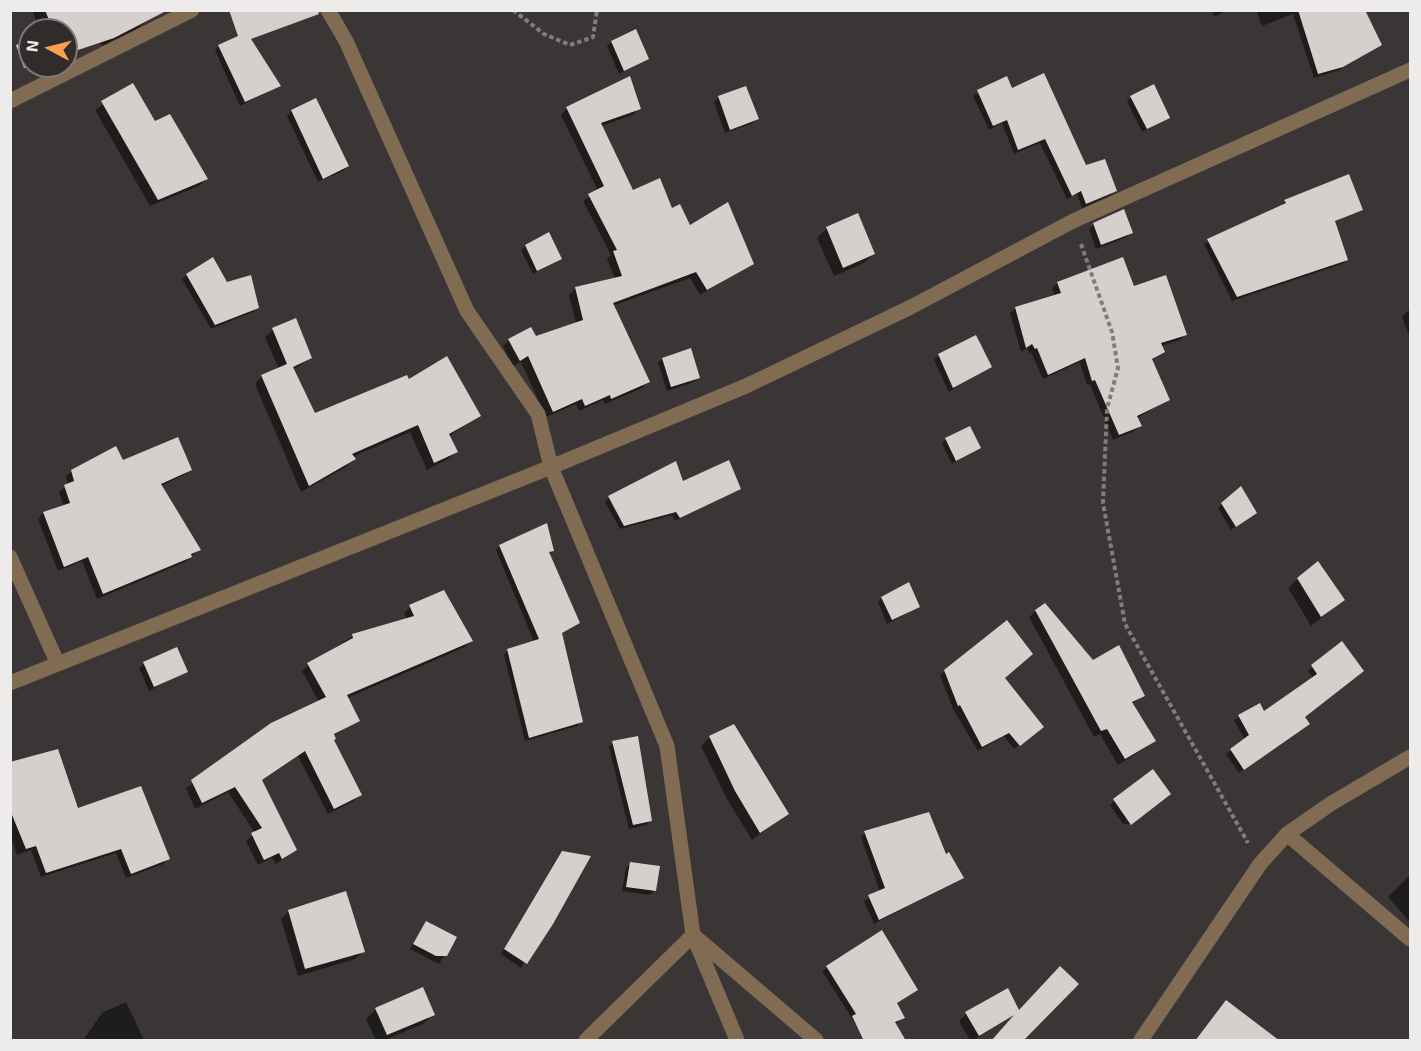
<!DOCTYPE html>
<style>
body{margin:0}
#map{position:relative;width:1421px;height:1051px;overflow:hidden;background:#3a3635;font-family:"Exo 2",sans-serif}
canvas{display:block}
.frame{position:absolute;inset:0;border:12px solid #eeeceb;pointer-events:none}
.north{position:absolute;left:18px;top:18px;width:60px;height:60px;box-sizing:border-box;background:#302c2b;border:2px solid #7c7978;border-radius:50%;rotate:277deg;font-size:16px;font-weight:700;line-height:24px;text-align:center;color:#eeeceb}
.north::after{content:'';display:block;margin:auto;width:21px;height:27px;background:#f8a04b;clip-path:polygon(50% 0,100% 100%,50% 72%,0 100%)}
</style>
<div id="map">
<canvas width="1421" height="1051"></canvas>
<div class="frame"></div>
<div class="north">N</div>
</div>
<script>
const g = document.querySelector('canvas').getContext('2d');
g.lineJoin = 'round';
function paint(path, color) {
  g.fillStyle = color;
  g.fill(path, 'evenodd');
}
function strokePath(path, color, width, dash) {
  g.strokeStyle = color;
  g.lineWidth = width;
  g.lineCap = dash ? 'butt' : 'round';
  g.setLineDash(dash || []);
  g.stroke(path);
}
paint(new Path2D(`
 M 32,10 L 76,10 L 66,48 L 66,30 L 40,30 Z
 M 169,10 L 146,21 L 137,29 L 102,46 L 88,18 L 95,11 Z
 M 1212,10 L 1229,10 L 1214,17 Z
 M 1256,10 L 1363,10 L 1381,45 L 1337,71 L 1314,78 L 1293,14 L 1262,26 Z
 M 612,42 L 647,59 L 619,74 L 607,46 Z
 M 219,46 L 279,86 L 240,106 L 215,50 Z
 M 1006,78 L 1012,90 L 1085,167 L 1115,190 L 1111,195 L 1082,208 L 1077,194 L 1067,199 L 1040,143 L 1014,154 L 1002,123 L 989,130 L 973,96 Z
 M 132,85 L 154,123 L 206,179 L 199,186 L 150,206 L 95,110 Z
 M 745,87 L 757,119 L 753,123 L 725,133 L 714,102 L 718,98 Z
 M 1131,97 L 1168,118 L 1142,132 L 1127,101 Z
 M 567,108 L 639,108 L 633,115 L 601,126 L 633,192 L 671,210 L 689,227 L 752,263 L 700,295 L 690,278 L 612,306 L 648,382 L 642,388 L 605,404 L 603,400 L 579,411 L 576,404 L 546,417 L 521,362 L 513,366 L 503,346 L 509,340 L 535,337 L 576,323 L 569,295 L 575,289 L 615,279 L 607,259 L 611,255 L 583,201 L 598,191 L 561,115 Z
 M 292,111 L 347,166 L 343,171 L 318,182 L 287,116 Z
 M 1285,201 L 1343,217 L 1334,223 L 1347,260 L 1342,264 L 1232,301 L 1204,244 L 1281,207 Z
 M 1094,224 L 1131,232 L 1127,237 L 1096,249 L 1089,229 Z
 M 827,228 L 873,254 L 864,263 L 834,276 L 817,238 Z
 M 526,246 L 560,258 L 533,274 L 521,250 Z
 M 187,275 L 227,283 L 258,307 L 253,312 L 211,329 L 182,279 Z
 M 1058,283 L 1133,288 L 1185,335 L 1180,340 L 1161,346 L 1163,351 L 1151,361 L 1168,400 L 1137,418 L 1140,426 L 1134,431 L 1113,440 L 1090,384 L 1087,385 L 1080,362 L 1043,379 L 1031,352 L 1029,353 L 1027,348 L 1021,352 L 1010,313 L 1016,308 L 1055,297 L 1052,288 Z
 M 1410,309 L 1410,338 L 1402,317 Z
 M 273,330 L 310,358 L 293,370 L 314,415 L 408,381 L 479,416 L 449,436 L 456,452 L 448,459 L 427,470 L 410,432 L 352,457 L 354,459 L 346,467 L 301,492 L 255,384 L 262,376 L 279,369 L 265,337 Z
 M 939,355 L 990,366 L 949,392 L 934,360 Z
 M 662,359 L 699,377 L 694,382 L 667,391 L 658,363 Z
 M 946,439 L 979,447 L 952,464 L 942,444 Z
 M 122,462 L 190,470 L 184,475 L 161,486 L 199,550 L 185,562 L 97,599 L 82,561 L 58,571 L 38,519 L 43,513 L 64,506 L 59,492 L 68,485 L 66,476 L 72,471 Z
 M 682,483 L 739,489 L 675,521 L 672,515 L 620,529 L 605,502 L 609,497 Z
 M 1222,504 L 1255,513 L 1231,530 L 1218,508 Z
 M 500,546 L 553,550 L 548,554 L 578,622 L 560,634 L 581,722 L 577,726 L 525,741 L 504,655 L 508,650 L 534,642 L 496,550 Z
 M 1298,579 L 1343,600 L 1311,626 L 1288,588 Z
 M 882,598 L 918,607 L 887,624 L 878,602 Z
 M 410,607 L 471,641 L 465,647 L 347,698 L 359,720 L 333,736 L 332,740 L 360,794 L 354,801 L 328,814 L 298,756 L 261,781 L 295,850 L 276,864 L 272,858 L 258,865 L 246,841 L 255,833 L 228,792 L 195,809 L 186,788 L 319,702 L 302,671 L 308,665 L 353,636 L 407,619 L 404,613 Z
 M 1036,611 L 1093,662 L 1144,695 L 1132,704 L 1154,741 L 1147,747 L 1118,765 L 1100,734 L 1094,737 L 1029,617 Z
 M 1342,643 L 1304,717 L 1308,724 L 1239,773 L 1226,754 L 1245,740 L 1234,720 L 1259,705 L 1264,713 L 1313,678 L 1308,671 Z
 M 144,664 L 186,671 L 149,691 L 139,668 Z
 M 945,671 L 1004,678 L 1037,731 L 1014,749 L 1004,736 L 978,751 L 953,709 L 940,675 Z
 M 733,726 L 787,814 L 752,840 L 727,799 L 701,746 L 710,737 Z
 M 613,743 L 651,820 L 646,825 L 629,829 L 609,747 Z
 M 10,764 L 77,810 L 168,858 L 163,864 L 126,878 L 116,853 L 41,877 L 31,850 L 17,855 L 10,834 Z
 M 1153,771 L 1132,824 L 1123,824 L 1110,805 Z
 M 865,833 L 945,856 L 962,878 L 874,924 L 864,901 L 880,892 L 861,837 Z
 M 562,852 L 588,857 L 521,968 L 501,954 Z
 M 631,864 L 654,891 L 650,895 L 622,891 L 626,868 Z
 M 1410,875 L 1410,922 L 1388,897 Z
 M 289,911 L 363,951 L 355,959 L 298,976 L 281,919 Z
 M 426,922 L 455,938 L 439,964 L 410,949 Z
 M 882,932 L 917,990 L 896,1004 L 903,1017 L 898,1022 L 863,1036 L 822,971 Z
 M 126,1002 L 144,1040 L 83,1040 L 103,1012 Z
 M 376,1009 L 433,1014 L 423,1024 L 385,1040 L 376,1040 L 366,1019 Z
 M 1018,1012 L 974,1040 L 970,1040 L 959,1021 L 966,1014 Z`), '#0007');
paint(new Path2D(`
 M 45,10 L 168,10 L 114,38 L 66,54 L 66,30 L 53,30 Z
 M 229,10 L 318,10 L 319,14 L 251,39 L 281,86 L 245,102 L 218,45 L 238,36 Z
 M 1298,10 L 1365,10 L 1382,45 L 1343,67 L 1318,74 Z
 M 636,29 L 649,59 L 624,71 L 611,41 Z
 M 30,41 L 31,66 L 24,68 L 16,45 Z
 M 1044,73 L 1086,165 L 1105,159 L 1117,191 L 1086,204 L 1081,191 L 1072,196 L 1045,139 L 1018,150 L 1007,120 L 993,126 L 977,90 L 1007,76 L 1012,88 Z
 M 630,76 L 641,109 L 601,123 L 633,190 L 660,178 L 672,208 L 680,204 L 690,225 L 728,202 L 754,264 L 707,290 L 696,272 L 613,303 L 650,382 L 611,399 L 610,395 L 585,406 L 582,399 L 553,412 L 528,356 L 520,361 L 508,339 L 531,327 L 536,336 L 583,320 L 575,287 L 622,276 L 613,251 L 617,250 L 588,194 L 604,186 L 566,107 Z
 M 133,83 L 155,121 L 170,114 L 208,179 L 158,200 L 101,101 Z
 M 1154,84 L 1170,118 L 1147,129 L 1130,96 Z
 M 746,86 L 759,119 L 730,130 L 718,96 Z
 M 316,98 L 349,166 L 323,179 L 291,110 Z
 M 1349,174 L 1363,210 L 1335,221 L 1348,260 L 1237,297 L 1207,239 L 1286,203 L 1284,200 Z
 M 1124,209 L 1133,233 L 1101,245 L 1093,223 Z
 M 858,213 L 875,254 L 843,268 L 826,227 Z
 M 549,232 L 562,259 L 537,271 L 525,245 Z
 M 213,257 L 227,282 L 251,275 L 259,308 L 215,325 L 186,274 Z
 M 1123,257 L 1134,286 L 1166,275 L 1187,335 L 1161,343 L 1165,352 L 1152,359 L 1170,400 L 1137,416 L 1142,426 L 1119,435 L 1095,380 L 1092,381 L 1085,358 L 1048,375 L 1037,348 L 1035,349 L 1032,344 L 1026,348 L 1015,307 L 1061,293 L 1057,282 Z
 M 296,318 L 312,358 L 293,367 L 315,413 L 407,375 L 409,379 L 447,356 L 481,416 L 449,434 L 458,452 L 434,463 L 418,425 L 352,454 L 356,459 L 309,486 L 261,375 L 287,364 L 272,328 Z
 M 976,335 L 992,367 L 953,388 L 938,354 Z
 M 691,348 L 700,378 L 671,387 L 662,358 Z
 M 970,426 L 981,448 L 956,461 L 945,438 Z
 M 178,437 L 192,470 L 161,484 L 201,550 L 191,554 L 192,557 L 103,594 L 88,557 L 64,567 L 43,512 L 70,503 L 64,485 L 74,481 L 71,470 L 116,446 L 123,460 Z
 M 729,460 L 741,489 L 680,518 L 676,512 L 624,526 L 608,496 L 676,461 L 683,481 Z
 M 1241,486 L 1257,513 L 1236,527 L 1221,503 Z
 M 547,523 L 554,551 L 549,552 L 580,623 L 562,633 L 583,722 L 529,738 L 507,649 L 539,639 L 499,545 Z
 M 1318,561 L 1345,600 L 1321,617 L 1297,578 Z
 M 909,582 L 920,607 L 892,620 L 881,597 Z
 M 444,590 L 473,641 L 347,695 L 360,721 L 334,734 L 336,739 L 334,740 L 362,795 L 334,809 L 305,751 L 262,780 L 297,850 L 282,859 L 279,853 L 264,860 L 251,833 L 262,828 L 235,787 L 202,803 L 191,780 L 271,723 L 326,697 L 307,663 L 353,638 L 352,634 L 414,616 L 409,605 Z
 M 1045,603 L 1093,660 L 1119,645 L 1145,696 L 1132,702 L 1156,741 L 1125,759 L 1107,729 L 1101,731 L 1035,610 Z
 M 1007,620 L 1033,654 L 1005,678 L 1044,727 L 1020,746 L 1009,733 L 982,747 L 960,705 L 958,706 L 944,670 Z
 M 1342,641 L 1364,671 L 1305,717 L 1310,724 L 1244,770 L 1230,749 L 1249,735 L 1238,715 L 1260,703 L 1264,711 L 1317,674 L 1311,665 Z
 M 177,647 L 188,672 L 154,687 L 143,662 Z
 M 734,724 L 789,814 L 760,833 L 735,791 L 709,736 Z
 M 638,736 L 652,821 L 633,825 L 612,741 Z
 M 58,749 L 78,808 L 141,786 L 170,859 L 131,874 L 121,849 L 46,873 L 36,846 L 26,849 L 10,810 L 10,762 Z
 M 1153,769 L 1171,794 L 1131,825 L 1113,799 Z
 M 929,812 L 946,854 L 949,852 L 964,878 L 879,920 L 868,895 L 885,888 L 864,831 Z
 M 562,851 L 591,856 L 553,924 L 527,964 L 504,949 Z
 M 630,862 L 660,866 L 656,891 L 626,887 Z
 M 346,891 L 365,952 L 305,969 L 288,910 Z
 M 426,921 L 457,937 L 447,956 L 436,956 L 413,944 Z
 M 882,930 L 918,990 L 897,1003 L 905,1018 L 895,1022 L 906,1041 L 864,1041 L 852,1016 L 856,1014 L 826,966 Z
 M 1060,966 L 1079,984 L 1023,1041 L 991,1041 L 1014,1015 L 979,1036 L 965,1012 L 1008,988 L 1019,1010 Z
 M 423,987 L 435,1015 L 387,1035 L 375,1008 Z
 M 1226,1000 L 1280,1041 L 1195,1041 Z`), '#d5d0ce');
strokePath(new Path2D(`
 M 513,10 L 544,34 L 570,45 L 593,37 L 597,10
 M 1081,244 L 1112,332 L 1118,368 L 1107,409 L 1103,503 L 1125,624 L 1248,843`), '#817d7c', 4, [4.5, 3]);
strokePath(new Path2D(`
 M 328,10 L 346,41 L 467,311 L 538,414 L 551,467 L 667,746 L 693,935 L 816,1040
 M 10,101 L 192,10
 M 10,557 L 57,662
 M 10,683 L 551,467 L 746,386 L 911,307 L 1073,221 L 1410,70
 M 1287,834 L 1410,939
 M 586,1040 L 693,935 L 737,1040
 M 1141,1040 L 1260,864 L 1287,834 L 1332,803 L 1410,757`), '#816c53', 15);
</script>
